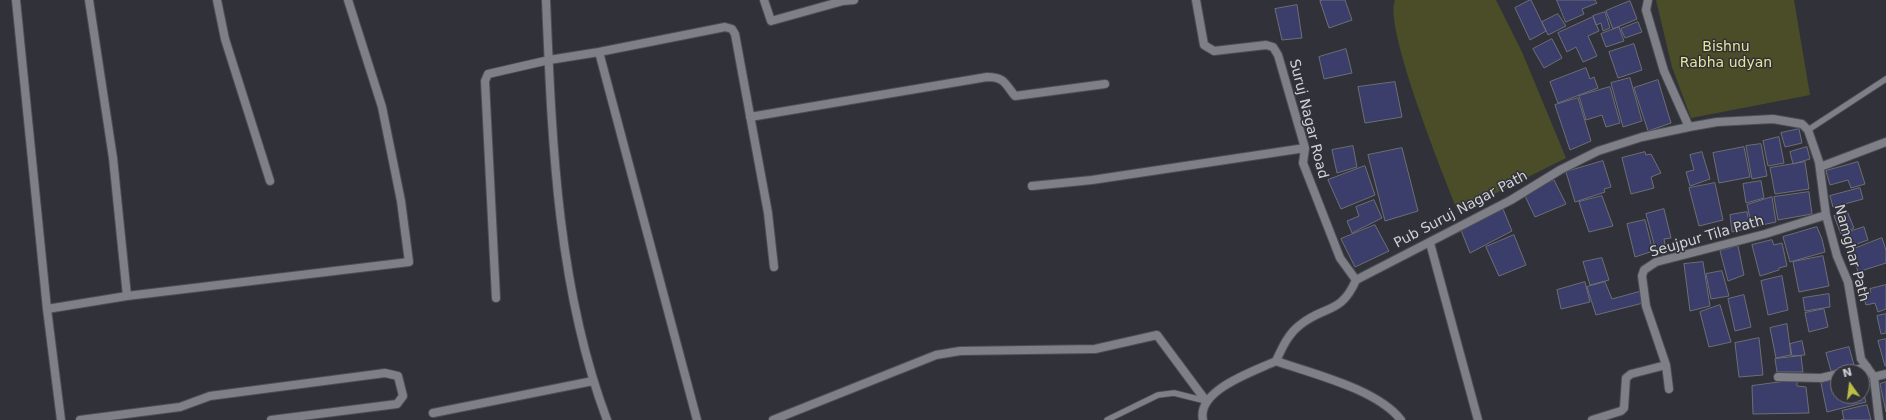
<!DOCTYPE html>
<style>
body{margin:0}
#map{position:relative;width:1886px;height:420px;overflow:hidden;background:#313239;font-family:"DejaVu Sans",sans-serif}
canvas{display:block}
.north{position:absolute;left:1830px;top:364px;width:40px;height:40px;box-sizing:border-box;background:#313239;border:1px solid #717278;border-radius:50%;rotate:346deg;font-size:11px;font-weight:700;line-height:16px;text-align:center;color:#d1d2d6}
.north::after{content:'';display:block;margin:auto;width:14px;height:18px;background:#bcbf44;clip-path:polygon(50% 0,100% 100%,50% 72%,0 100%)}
</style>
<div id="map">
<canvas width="1886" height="420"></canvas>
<div class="north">N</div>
</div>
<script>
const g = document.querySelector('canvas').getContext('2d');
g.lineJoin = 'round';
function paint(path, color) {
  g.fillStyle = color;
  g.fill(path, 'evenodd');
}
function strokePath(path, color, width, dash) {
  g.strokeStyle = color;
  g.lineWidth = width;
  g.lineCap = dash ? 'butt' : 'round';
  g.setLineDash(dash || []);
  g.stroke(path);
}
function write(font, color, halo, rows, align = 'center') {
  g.font = font + ' "DejaVu Sans",sans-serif';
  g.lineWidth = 3;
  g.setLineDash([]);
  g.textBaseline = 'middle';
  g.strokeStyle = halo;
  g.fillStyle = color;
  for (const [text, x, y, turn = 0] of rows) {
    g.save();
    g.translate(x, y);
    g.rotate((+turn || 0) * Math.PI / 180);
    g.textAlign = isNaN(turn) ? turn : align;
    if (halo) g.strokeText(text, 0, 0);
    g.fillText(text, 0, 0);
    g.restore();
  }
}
paint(new Path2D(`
 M 1395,0 L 1496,0 L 1522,52 L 1566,158 L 1458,212 C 1445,179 1383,27 1395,0 Z
 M 1656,0 L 1794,0 L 1810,95 L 1691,118 L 1672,67 Z`), '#4b4d28');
const building = new Path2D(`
 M 1323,0 L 1345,0 L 1352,20 L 1329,28 L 1320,1 Z
 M 1530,0 L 1531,0 L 1546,31 L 1530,40 L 1515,8 Z
 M 1557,0 L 1595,0 L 1597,3 L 1582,9 L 1584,14 L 1566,22 Z
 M 1630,1 L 1637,19 L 1613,29 L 1606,11 Z
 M 1297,5 L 1302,38 L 1282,40 L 1275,9 Z
 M 1605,12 L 1610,28 L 1603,31 L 1601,23 L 1596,25 L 1593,16 Z
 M 1558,14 L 1566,26 L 1548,35 L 1542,22 Z
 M 1593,17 L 1599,31 L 1588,36 L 1597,56 L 1583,62 L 1576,47 L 1567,52 L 1558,33 Z
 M 1638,22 L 1642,32 L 1625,38 L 1621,29 Z
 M 1619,27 L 1624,41 L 1606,47 L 1601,34 Z
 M 1552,39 L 1562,58 L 1544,68 L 1533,49 Z
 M 1634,44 L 1642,70 L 1618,78 L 1609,52 Z
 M 1346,49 L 1352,73 L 1324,79 L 1319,57 Z
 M 1586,68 L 1590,79 L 1594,77 L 1598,88 L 1558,103 L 1550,82 Z
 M 1630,78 L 1642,121 L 1623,127 L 1611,83 Z
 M 1658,80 L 1671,123 L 1648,131 L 1634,88 Z
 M 1395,82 L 1402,117 L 1365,123 L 1358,87 Z
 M 1610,87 L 1620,123 L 1606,127 L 1602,115 L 1586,120 L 1579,96 Z
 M 1578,98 L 1591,141 L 1570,150 L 1555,105 Z
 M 1799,129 L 1802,143 L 1785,147 L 1781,133 Z
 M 1779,137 L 1784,163 L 1768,166 L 1763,141 Z
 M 1761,144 L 1767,176 L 1752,179 L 1746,146 Z
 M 1353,146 L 1357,167 L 1337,173 L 1332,150 Z
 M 1744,147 L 1750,177 L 1719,183 L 1713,153 Z
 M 1807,147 L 1810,159 L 1793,164 L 1790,152 Z
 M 1402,148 L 1418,211 L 1385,221 L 1368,155 Z
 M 1645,152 L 1646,155 L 1651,154 L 1661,173 L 1651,177 L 1654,188 L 1631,194 L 1622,158 Z
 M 1702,152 L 1710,179 L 1690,186 L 1686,172 L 1694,170 L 1690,155 Z
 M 1603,161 L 1611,187 L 1604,189 L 1605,192 L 1575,202 L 1566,172 Z
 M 1805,162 L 1809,189 L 1775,194 L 1770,168 Z
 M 1858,162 L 1865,184 L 1851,188 L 1848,180 L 1830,185 L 1826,171 Z
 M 1365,166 L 1375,195 L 1341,209 L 1328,180 Z
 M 1554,180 L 1566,204 L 1535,217 L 1524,194 Z
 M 1761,181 L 1764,198 L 1746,203 L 1743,184 Z
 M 1715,183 L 1723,220 L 1699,226 L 1689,188 Z
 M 1860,188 L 1863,199 L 1833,207 L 1830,196 Z
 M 1809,192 L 1812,214 L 1778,220 L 1774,197 Z
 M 1602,196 L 1613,226 L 1589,232 L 1579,202 Z
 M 1772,197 L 1776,222 L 1752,227 L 1747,205 Z
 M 1374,200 L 1382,218 L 1352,233 L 1347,221 L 1359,216 L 1356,207 Z
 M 1503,209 L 1512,231 L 1470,253 L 1461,230 Z
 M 1664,209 L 1671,238 L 1664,239 L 1666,250 L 1656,251 L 1646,214 Z
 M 1847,211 L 1854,228 L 1841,234 L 1834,216 Z
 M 1747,212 L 1750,228 L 1732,232 L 1730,215 Z
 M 1645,220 L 1653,251 L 1635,257 L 1627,224 Z
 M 1375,225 L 1389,251 L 1355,267 L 1341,239 Z
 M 1817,227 L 1822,239 L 1825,252 L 1790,262 L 1783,237 Z
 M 1864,227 L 1868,240 L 1851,246 L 1846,233 Z
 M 1514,235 L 1526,265 L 1499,276 L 1486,247 Z
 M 1882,238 L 1886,250 L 1886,263 L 1858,272 L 1851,250 Z
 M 1772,240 L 1774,245 L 1782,243 L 1787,266 L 1779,268 L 1779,270 L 1760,276 L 1752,245 Z
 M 1738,246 L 1744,275 L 1728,281 L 1720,251 Z
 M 1823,256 L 1829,286 L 1799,292 L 1793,262 Z
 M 1602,258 L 1609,280 L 1590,285 L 1583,262 Z
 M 1703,262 L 1710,306 L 1690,311 L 1684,264 Z
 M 1722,271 L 1729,296 L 1711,299 L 1706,274 Z
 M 1782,276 L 1788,310 L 1768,315 L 1761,281 Z
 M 1585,282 L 1590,302 L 1561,309 L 1557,290 Z
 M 1605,282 L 1612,299 L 1641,291 L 1643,303 L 1596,315 L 1587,287 Z
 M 1886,285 L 1886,309 L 1878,312 L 1875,303 L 1866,305 L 1863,295 L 1871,293 L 1870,289 Z
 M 1829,294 L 1830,307 L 1805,311 L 1803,298 Z
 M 1744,295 L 1751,327 L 1735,331 L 1728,299 Z
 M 1720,305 L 1731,342 L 1709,347 L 1700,312 Z
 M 1824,309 L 1828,327 L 1809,332 L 1805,313 Z
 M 1886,314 L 1886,333 L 1881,334 L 1877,316 Z
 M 1787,324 L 1791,355 L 1776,358 L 1770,328 Z
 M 1759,338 L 1763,375 L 1739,377 L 1735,343 Z
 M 1886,339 L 1886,366 L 1885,366 L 1878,341 Z
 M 1802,341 L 1805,355 L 1792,356 L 1790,344 Z
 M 1849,347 L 1854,365 L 1831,371 L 1826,353 Z
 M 1801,356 L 1803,372 L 1777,372 L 1775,359 Z
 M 1838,379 L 1838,396 L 1862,396 L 1862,388 L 1866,402 L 1827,412 L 1821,383 Z
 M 1797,380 L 1797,386 L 1806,387 L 1809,413 L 1753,414 L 1752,386 Z
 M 1886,382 L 1886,412 L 1880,384 Z
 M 1867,405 L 1871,420 L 1841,420 L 1844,419 L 1842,411 Z`);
paint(building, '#3b3d6a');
strokePath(building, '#6d6e76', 1);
const lane = new Path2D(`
 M 1808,130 L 1886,79
 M 1107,420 L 1158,395 L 1174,393 L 1206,401`);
const street = new Path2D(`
 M 16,0 L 47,309 L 61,420
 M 89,0 L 113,158 L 127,296
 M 217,0 L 225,39 L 270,181
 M 546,0 C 552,141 557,287 607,420
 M 764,0 L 771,21 L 843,1 L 854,0
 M 1196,0 L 1204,45 L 1214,51 L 1266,45 L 1273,47 L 1278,55 L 1305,148 L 1303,163 L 1340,258 L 1356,280
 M 599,52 L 697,420
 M 750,117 L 987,77 C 1005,77 1005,84 1015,96 L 1105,84
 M 1689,127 L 1717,122 L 1773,119 L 1802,124 L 1808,130 L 1819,162 L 1826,215 L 1837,256 L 1848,282 L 1861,359 L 1874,377 L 1879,420
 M 1820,167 L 1886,142
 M 1032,186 L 1092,180 L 1305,148
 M 1430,243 L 1478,420
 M 496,298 L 485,81 L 488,74 L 549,60 L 599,52 L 725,27 L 732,29 L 735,34 L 768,213 L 774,267
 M 47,309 L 127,296 L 409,262 L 401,201 L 382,107 L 348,0
 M 1276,361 C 1282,348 1288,334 1300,325 C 1324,305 1341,315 1356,280 L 1511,200 L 1560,170 L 1598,151 L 1642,137 L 1689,127 L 1664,71 L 1646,10 L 1648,0
 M 1846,372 L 1867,367
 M 1778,377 L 1821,378 L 1838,374
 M 1874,377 L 1886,374
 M 1669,389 L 1666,365 L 1646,306 L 1642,276 L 1644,270 L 1656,262 L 1765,234 L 1826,215
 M 433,413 L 593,381
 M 80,420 L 180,407 L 210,396 L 385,373 L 398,376 L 403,396 L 397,404 L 271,420
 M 773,420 L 936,355 L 960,351 L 1095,349 L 1157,335 L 1206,401
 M 1203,420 C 1196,390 1255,371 1276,361 C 1313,374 1377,389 1401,420
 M 1592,420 L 1621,411 L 1624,408 L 1626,378 L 1631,374 L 1666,365`);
strokePath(lane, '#4d4e53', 7);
strokePath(street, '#4d4e53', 10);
strokePath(lane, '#7e7f87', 5.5);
strokePath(street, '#7e7f87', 8);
write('14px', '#e3e793', '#313239', [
 ["Bishnu",1726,47],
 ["Rabha udyan",1726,63]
]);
write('14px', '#d1d2d6', '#313239', [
 ["Suruj Nagar Road",1308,119,76],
 ["Pub Suruj Nagar Path",1461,210,-28],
 ["Seujpur Tila Path",1707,237,-16],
 ["Namghar Path",1851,253,75]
]);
</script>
